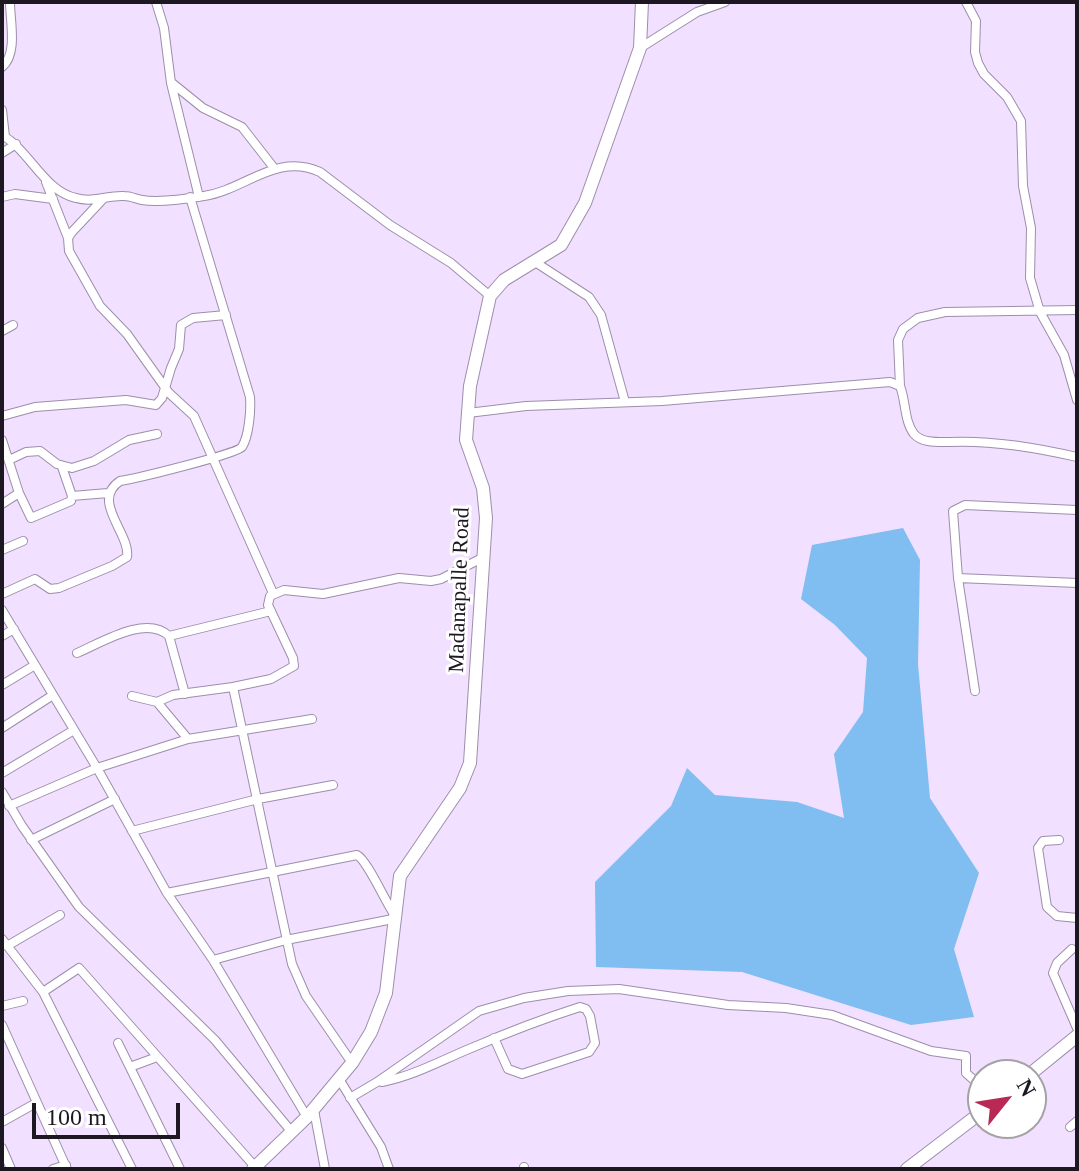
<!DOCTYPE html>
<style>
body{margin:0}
#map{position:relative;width:1079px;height:1171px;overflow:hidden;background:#f1e0ff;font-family:"Times New Roman",serif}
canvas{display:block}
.frame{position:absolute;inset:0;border:4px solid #1d1721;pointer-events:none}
.north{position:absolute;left:967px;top:1059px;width:80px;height:80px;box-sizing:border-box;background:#fff;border:2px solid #a5a2a6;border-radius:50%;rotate:60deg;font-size:22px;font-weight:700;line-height:32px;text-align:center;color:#1d1721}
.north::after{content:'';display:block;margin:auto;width:28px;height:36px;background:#b92955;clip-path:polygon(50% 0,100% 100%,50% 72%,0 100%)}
.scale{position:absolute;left:32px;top:1103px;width:148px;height:36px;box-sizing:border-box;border:4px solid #1d1721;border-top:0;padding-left:10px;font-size:24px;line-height:28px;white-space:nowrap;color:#1d1721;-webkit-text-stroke:6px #fff;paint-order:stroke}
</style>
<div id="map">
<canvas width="1079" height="1171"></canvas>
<div class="frame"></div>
<div class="north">N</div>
<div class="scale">100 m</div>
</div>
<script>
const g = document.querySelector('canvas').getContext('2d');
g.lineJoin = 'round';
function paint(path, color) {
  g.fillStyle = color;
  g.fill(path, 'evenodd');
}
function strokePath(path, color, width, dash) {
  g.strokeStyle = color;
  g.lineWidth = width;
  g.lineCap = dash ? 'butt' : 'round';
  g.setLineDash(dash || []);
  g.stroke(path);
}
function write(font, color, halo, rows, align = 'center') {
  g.font = font + ' "Times New Roman",serif';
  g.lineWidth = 6;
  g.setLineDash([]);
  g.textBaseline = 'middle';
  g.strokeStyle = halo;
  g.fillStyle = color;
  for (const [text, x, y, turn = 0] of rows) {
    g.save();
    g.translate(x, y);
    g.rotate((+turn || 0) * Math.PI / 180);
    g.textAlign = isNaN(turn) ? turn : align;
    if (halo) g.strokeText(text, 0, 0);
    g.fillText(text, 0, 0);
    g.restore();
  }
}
paint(new Path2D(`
 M 903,528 L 920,560 L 918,664 L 930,798 L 979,873 L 954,949 L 974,1017 L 911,1025 L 742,972 L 596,967 L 595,882 L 671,806 L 687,768 L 715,795 L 797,802 L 844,818 L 834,754 L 863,712 L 867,658 L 835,625 L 801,599 L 812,545 Z`), '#80bdf0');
const minor = new Path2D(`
 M 156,2 L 164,28 L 171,83 L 199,197
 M 966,2 L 976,21 L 975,52 L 978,63 L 984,74 L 1007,97 L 1021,121 L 1023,186 L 1031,228 L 1030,278 L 1040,312 L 1064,355 L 1077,400
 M 640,48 L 697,12 L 725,2
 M 2,67 C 18,54 10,21 10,2
 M 172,83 L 203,108 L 242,127 L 274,168
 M 2,110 L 5,137
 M 2,135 C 30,151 44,191 76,198 C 93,203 108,195 124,196 C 131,196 136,199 142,200 C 160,203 186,199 204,196 C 245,190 276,152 320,172 L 390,225 L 451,263 L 490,296
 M 2,153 L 16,144
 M 46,182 L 68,238
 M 2,197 L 15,194 L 53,199
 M 103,199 L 72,232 L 68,238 L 69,251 L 100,306 L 127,334 L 169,393 L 194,416 L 273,593
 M 535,262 L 589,297 L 601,315 L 625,402
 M 2,331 L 13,325
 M 900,386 L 898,340 L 903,329 L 918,318 L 945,312 L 1077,310
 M 468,413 L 526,406 L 662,401 L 890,382 L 900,386 C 906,401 904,421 914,434 C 922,443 937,442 949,442 C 992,440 1034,447 1077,457
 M 2,416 L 35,407 L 126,400 L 156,405 L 162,398 L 171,368 L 179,349 L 181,325 L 193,318 L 226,315
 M 2,440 L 19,493 L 31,518 L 71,501 L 72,496 L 62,467
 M 9,460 L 26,452 L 40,451 L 57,464 L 72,468 L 94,461 L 129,440 L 157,434
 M 72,496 L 108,493
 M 2,504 L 19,493
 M 2,550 L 23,541
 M 958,578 L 1077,583
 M 2,594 L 35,579 L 50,589 L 59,588 L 112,566 L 127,557 C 131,534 90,501 120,481 C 134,479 237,454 242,447 C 249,436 251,410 250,397 L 190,197
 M 2,610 L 97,768 L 167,893 L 213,960 L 307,1117
 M 2,636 L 14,629
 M 169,636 L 271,611
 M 77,653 C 101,643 146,614 169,636 L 185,694
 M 2,685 L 35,665
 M 233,687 L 271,679 L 294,666 L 293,658 L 268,605 L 270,596 L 284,590 L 323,594 L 399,578 L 431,581 L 441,579 L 484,557
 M 975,691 L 958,578 L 953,511 L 965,505 L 1077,510
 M 132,696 L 157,702
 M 2,728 L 53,695
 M 188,739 L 312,719
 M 2,773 L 74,730
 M 2,792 L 22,826 L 79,907 L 215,1040 L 291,1131
 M 9,806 L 97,768 L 188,739 L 157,702 L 173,695 L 233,687 L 292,964 L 306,996 L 352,1063
 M 132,831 L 258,799 L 333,785
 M 31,840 L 115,799
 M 1059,840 L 1043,841 L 1038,848 L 1047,907 L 1057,916 L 1077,918
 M 167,893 L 357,855 C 367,860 385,901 394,914
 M 2,939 L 43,992
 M 7,946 L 60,915
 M 1072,949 L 1057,963 L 1053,973 L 1077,1028
 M 213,960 L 286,940 L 393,919
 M 2,1006 L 23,1001
 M 2,1025 L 67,1169
 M 118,1043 L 180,1169
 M 130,1067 L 157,1057
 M 339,1079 L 381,1147 L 389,1169
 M 382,1082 C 413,1076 440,1061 469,1049 C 506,1033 542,1019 580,1007 L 586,1009 L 590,1016 L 595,1043 L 589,1052 L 522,1074 L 508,1069 L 494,1038
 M 350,1098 L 377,1082 L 479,1011 L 524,998 L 568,991 L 619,989 L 728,1005 L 786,1008 L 832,1015 L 931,1051 L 966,1056 L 966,1073 L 983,1088
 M 314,1110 L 325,1169
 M 2,1122 L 36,1103
 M 1070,1127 L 1077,1121
 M 2,1148 L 11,1169
 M 524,1167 L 524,1169
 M 53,1169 L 66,1165
 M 132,1169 L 43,992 L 79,968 L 257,1169`);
const secondary = new Path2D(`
 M 1029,1075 L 1077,1036
 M 253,1169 L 307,1117 L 352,1063 L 371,1032 L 386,993 L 400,876 L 460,788 L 470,763 L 486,518 L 483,488 L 466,440 L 470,386 L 490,296 L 504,280 L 561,245 L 585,203 L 640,48 L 642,2
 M 907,1169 L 983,1111`);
strokePath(minor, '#9d8eaa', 10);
strokePath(secondary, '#9d8eaa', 14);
strokePath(minor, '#fff', 8);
strokePath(secondary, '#fff', 12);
write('22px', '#1d1721', '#fff', [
 ["Madanapalle Road",460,590,-88]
]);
</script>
